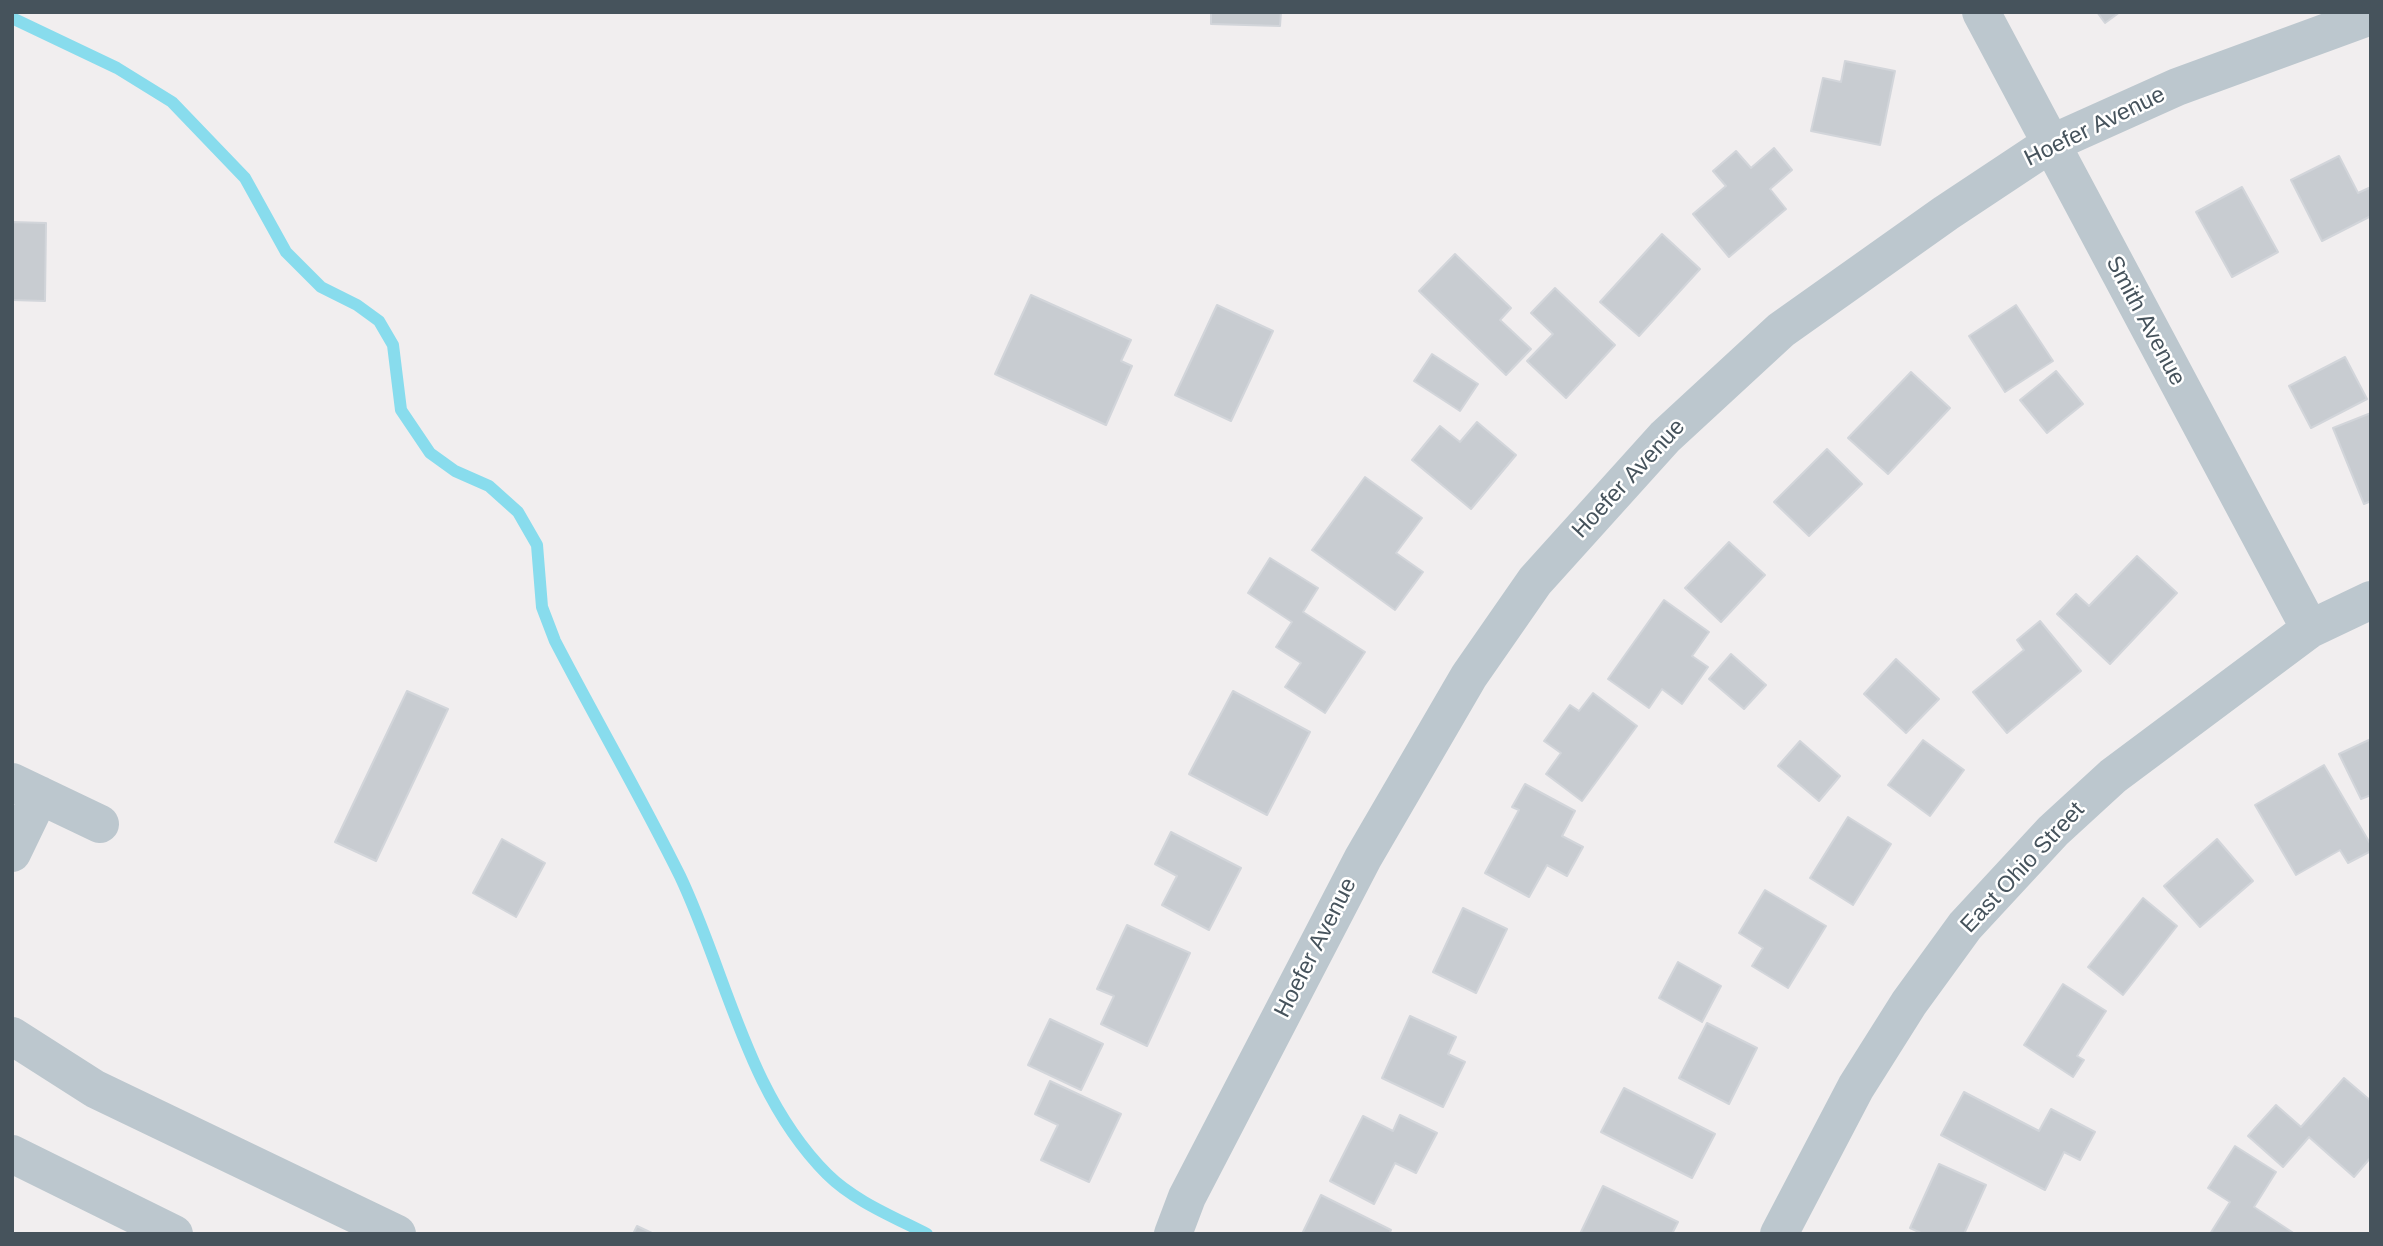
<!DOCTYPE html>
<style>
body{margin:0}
#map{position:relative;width:2383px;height:1246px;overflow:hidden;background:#f1eeef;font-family:Helvetica,sans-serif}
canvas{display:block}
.frame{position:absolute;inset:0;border:14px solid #46535c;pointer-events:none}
</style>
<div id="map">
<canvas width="2383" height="1246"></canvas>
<div class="frame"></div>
</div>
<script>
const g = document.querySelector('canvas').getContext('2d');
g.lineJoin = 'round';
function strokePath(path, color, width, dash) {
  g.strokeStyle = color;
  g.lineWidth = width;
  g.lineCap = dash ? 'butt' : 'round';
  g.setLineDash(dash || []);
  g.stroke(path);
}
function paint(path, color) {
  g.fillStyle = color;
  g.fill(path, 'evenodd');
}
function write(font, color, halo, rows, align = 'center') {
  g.font = font + ' Helvetica,sans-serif';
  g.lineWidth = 5;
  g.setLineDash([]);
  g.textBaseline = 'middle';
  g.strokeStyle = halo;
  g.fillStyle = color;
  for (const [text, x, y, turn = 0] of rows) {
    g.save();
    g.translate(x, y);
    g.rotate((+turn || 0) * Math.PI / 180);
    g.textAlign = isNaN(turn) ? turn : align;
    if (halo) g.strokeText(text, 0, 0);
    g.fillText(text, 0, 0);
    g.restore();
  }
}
strokePath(new Path2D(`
 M 12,18 L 117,68 L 172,102 L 245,178 L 286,252 L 321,287 L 357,305 L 379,321 L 393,345 L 401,410 L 430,453 L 455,471 L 489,486 L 518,512 L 537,545 L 542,607 L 555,641 C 596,720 641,797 680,876 C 727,975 747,1094 827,1174 C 854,1201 894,1217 927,1234`), '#88dced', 12);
const building = new Path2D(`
 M 1211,12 L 1281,12 L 1280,26 L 1211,24 Z
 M 2097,12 L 2120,12 L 2105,23 Z
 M 1845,61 L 1895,71 L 1880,145 L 1811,131 L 1823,78 L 1841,82 Z
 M 1774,148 L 1792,170 L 1770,189 L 1786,209 L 1729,257 L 1693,214 L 1726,186 L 1713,171 L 1736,151 L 1751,168 Z
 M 2339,156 L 2358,193 L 2371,187 L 2371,216 L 2322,241 L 2291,180 Z
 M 2242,187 L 2278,252 L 2232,277 L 2196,212 Z
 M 12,222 L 46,223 L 45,301 L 12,300 Z
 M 1662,234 L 1700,269 L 1639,336 L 1600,302 Z
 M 1455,254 L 1511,308 L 1500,320 L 1531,349 L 1506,375 L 1419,291 Z
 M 1555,288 L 1615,345 L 1566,398 L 1527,361 L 1553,334 L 1531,313 Z
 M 1031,295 L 1131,340 L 1121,361 L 1132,366 L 1106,425 L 995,374 Z
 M 1217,305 L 1273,331 L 1231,421 L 1175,395 Z
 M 2016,305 L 2053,361 L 2005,392 L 1969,336 Z
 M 1432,354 L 1478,384 L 1460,411 L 1414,381 Z
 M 2345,357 L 2367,399 L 2311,428 L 2289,386 Z
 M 2056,371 L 2083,404 L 2047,433 L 2020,400 Z
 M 1911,372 L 1950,408 L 1888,474 L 1848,438 Z
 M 2371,413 L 2371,501 L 2364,504 L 2333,428 Z
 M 1477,422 L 1516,455 L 1471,509 L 1412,460 L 1440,426 L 1460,442 Z
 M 1827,449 L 1862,484 L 1809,536 L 1774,502 Z
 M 1365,477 L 1422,518 L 1396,553 L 1423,572 L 1395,610 L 1312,550 Z
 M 1729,542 L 1765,575 L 1721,622 L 1685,588 Z
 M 2137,556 L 2177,593 L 2110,664 L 2057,614 L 2076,594 L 2089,606 Z
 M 1270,558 L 1318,588 L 1303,612 L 1365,652 L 1325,713 L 1285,687 L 1301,663 L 1276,647 L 1292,622 L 1248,593 Z
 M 1664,600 L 1709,632 L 1692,656 L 1708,667 L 1682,704 L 1662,689 L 1649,708 L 1608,679 Z
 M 2040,621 L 2081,671 L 2007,733 L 1973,692 L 2024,650 L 2017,640 Z
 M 1731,654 L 1766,685 L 1744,709 L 1709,679 Z
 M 1896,659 L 1939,699 L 1906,733 L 1864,694 Z
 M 407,691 L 448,709 L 376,861 L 335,842 Z
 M 1233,691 L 1310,732 L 1267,815 L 1189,774 Z
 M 1593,693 L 1637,726 L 1582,801 L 1546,774 L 1561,753 L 1544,741 L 1570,705 L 1579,711 Z
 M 2371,739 L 2371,795 L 2361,799 L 2339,754 Z
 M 1923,740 L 1964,770 L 1930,816 L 1888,785 Z
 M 1800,741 L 1840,776 L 1819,801 L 1778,766 Z
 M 2324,765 L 2371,845 L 2371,851 L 2348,863 L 2340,850 L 2296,875 L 2255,805 Z
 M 1525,784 L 1575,811 L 1562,836 L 1583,847 L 1567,876 L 1547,865 L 1529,897 L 1485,873 L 1519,810 L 1512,807 Z
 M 1848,817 L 1891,844 L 1853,905 L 1810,878 Z
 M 1171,832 L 1241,868 L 1209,930 L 1162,905 L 1177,876 L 1155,864 Z
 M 502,839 L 545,863 L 516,917 L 473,893 Z
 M 2217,839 L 2253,881 L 2200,927 L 2164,886 Z
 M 1765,890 L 1826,926 L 1788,988 L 1752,966 L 1763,948 L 1739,933 Z
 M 2143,898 L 2177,926 L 2123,995 L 2088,967 Z
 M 1463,908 L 1507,929 L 1476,993 L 1433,972 Z
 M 1127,925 L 1190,953 L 1147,1046 L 1101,1024 L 1114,996 L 1097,989 Z
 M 1678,962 L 1721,986 L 1702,1022 L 1659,998 Z
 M 2063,984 L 2106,1011 L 2077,1056 L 2084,1060 L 2073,1077 L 2024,1045 Z
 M 1410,1016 L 1456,1037 L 1448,1054 L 1465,1062 L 1443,1107 L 1382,1078 Z
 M 1050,1019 L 1103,1044 L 1081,1090 L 1028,1065 Z
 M 1707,1023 L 1757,1048 L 1729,1104 L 1679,1078 Z
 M 2344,1078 L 2371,1101 L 2371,1157 L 2354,1177 L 2309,1137 L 2283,1167 L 2248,1136 L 2276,1105 L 2301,1127 Z
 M 1050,1081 L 1121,1114 L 1089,1182 L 1041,1160 L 1058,1125 L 1035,1114 Z
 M 1624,1088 L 1715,1134 L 1692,1178 L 1601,1132 Z
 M 1964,1092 L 2039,1131 L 2051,1109 L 2095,1132 L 2080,1160 L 2064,1152 L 2045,1190 L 1941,1135 Z
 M 1400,1115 L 1437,1133 L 1416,1173 L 1395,1163 L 1374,1204 L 1330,1181 L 1363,1116 L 1393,1131 Z
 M 2235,1146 L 2276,1172 L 2254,1207 L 2295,1234 L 2210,1234 L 2230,1202 L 2208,1188 Z
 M 1939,1164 L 1986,1185 L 1964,1234 L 1923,1234 L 1910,1228 Z
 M 1603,1186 L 1678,1222 L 1672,1234 L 1580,1234 Z
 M 1321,1195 L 1391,1230 L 1389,1234 L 1302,1234 Z
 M 637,1226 L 654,1234 L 633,1234 Z`);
paint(building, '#c8ccd1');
strokePath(building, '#d2d5da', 2);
strokePath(new Path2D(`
 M 1981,12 L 2310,629
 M 12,782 L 100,824
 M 12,853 L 40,795
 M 12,1036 L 95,1089 L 397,1234
 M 12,1154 L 174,1234
 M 1173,1234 L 1187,1197 L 1363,858 L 1469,676 L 1535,581 L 1665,437 L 1781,330 L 1946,213 L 2050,144 L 2177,87 L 2371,16
 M 1779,1234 L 1856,1087 L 1909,1003 L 1965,926 L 2053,831 L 2113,776 L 2310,629 L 2371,600`), '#bcc7ce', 38);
write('23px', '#46535c', '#fff', [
 ["Hoefer Avenue",2095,127,-26],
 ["Smith Avenue",2145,321,62],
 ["Hoefer Avenue",1629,479,-47],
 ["East Ohio Street",2023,868,-47],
 ["Hoefer Avenue",1316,948,-63]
]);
</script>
